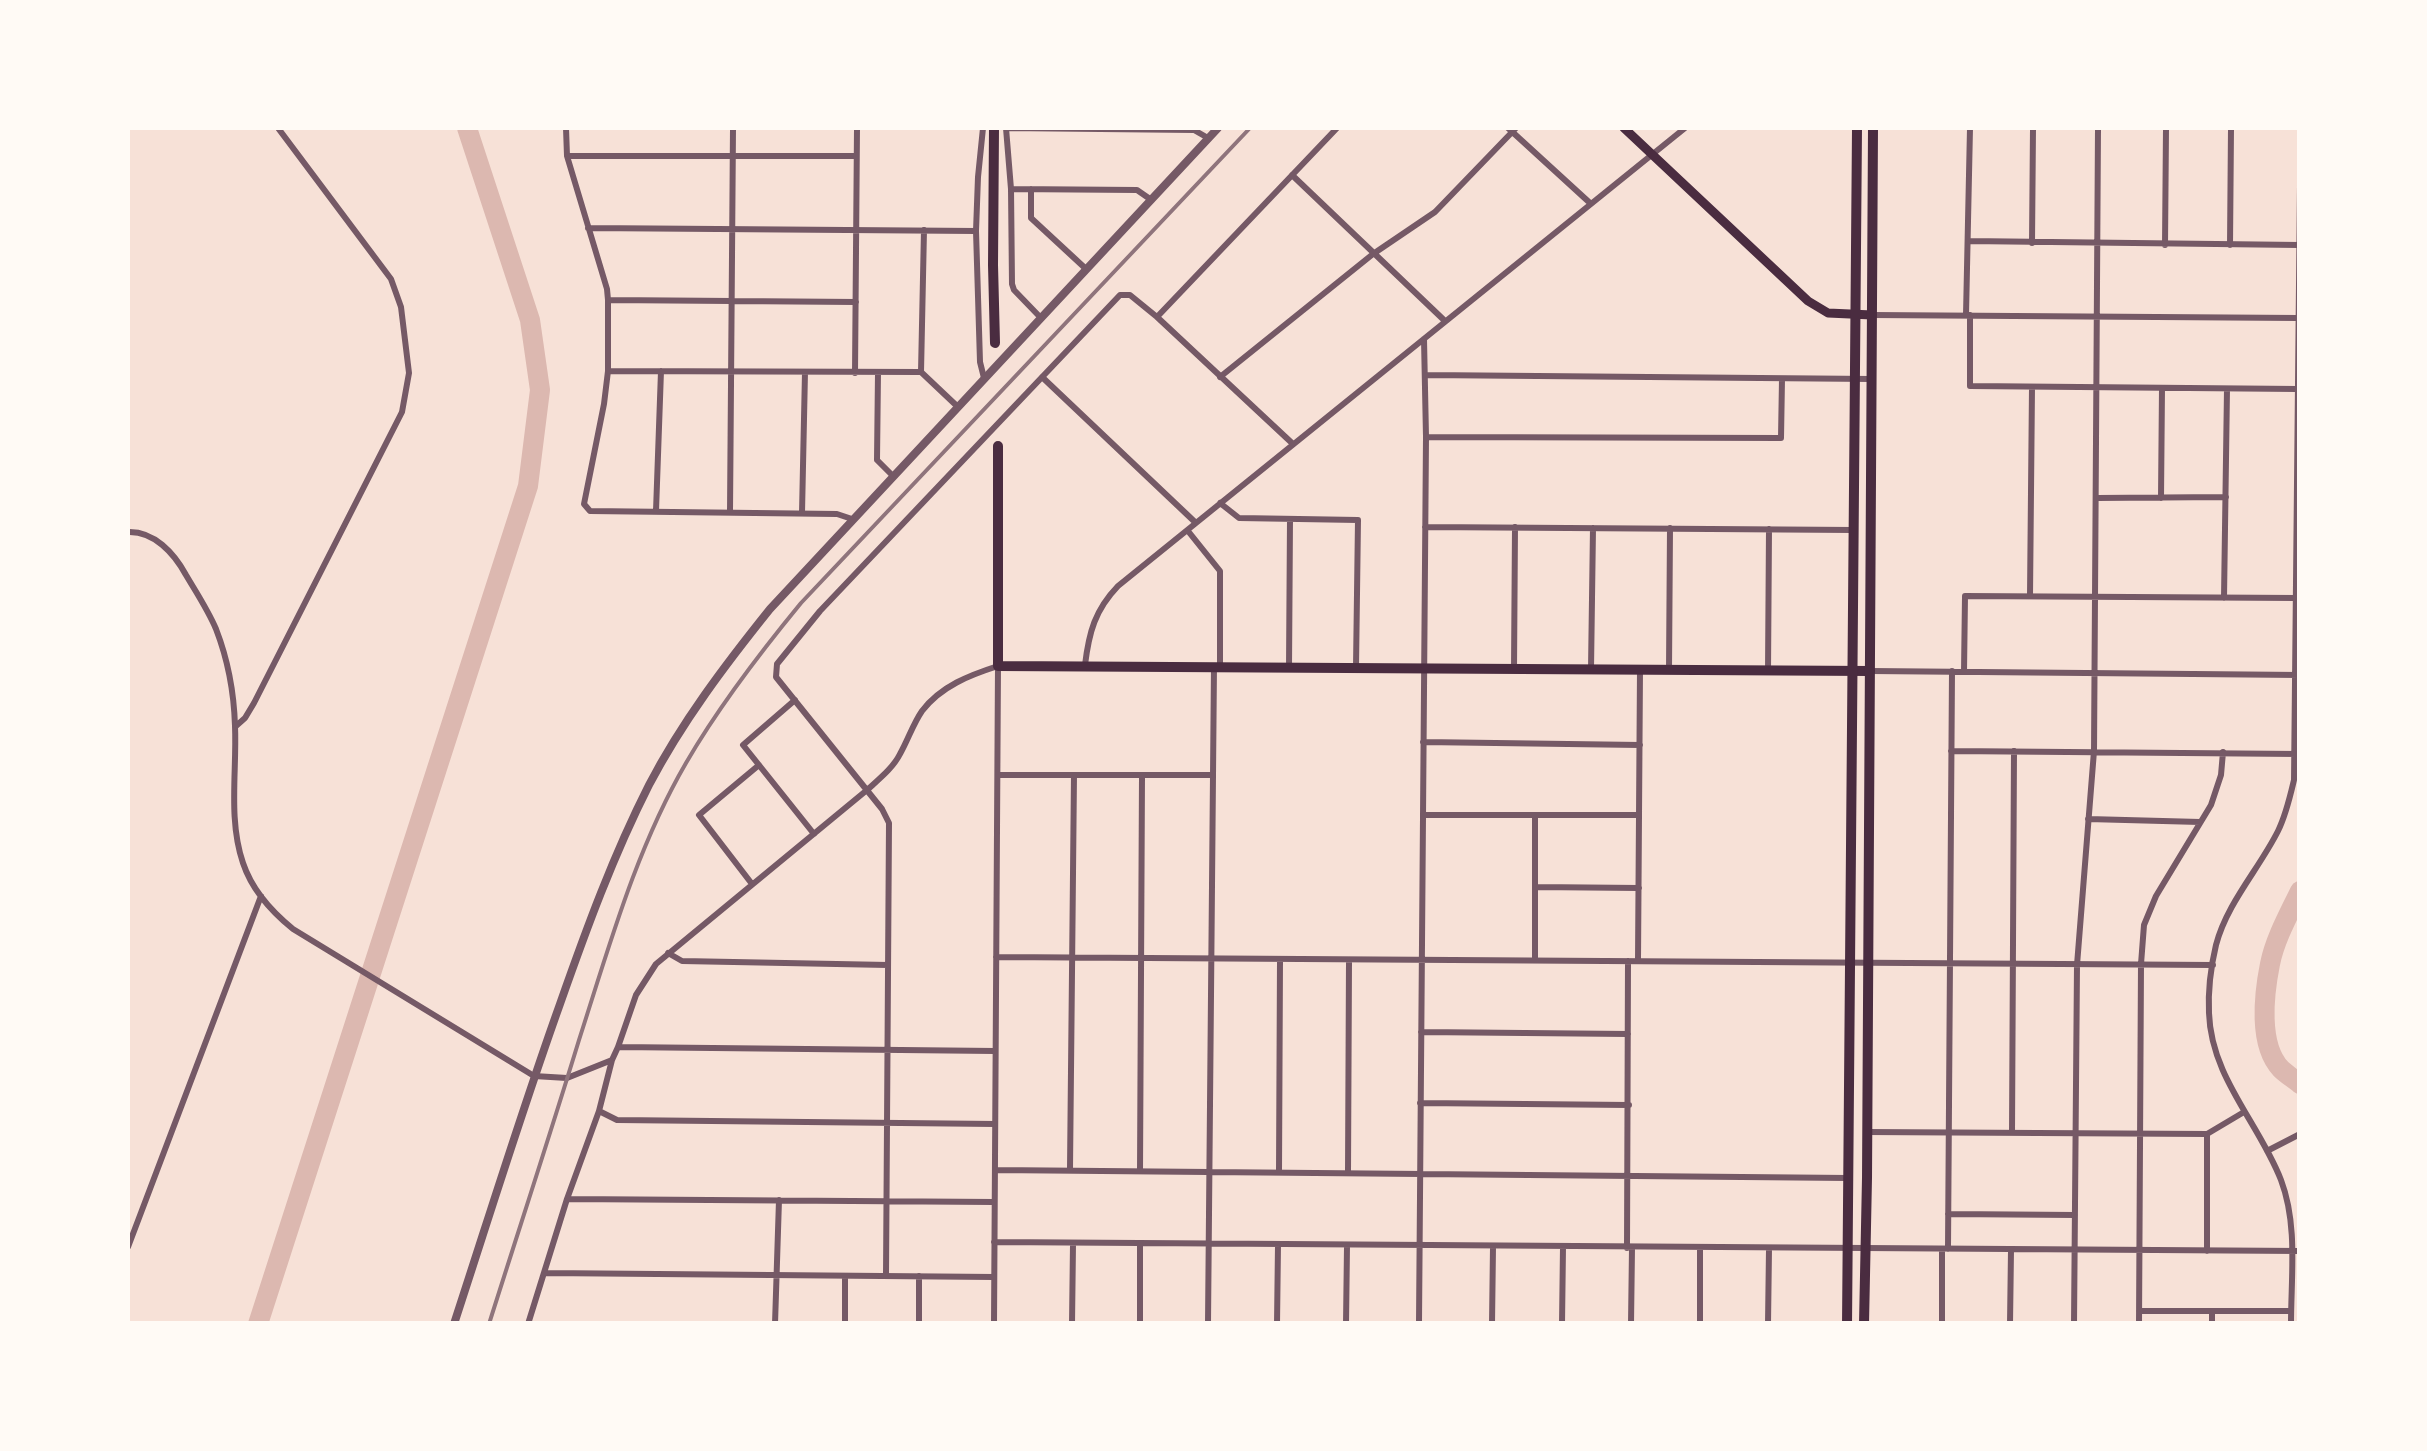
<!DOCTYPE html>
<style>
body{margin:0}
#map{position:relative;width:2427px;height:1451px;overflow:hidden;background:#f7e1d7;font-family:Lato,sans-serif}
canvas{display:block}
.frame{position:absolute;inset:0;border:130px solid #fffaf5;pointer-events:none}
</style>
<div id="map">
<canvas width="2427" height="1451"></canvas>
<div class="frame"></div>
</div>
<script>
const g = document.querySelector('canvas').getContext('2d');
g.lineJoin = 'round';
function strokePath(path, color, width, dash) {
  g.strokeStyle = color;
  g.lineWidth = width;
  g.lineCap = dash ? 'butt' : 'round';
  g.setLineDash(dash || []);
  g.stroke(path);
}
strokePath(new Path2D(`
 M 2300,891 C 2289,914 2275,939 2270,964 C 2264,994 2258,1045 2281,1069 C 2286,1074 2294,1079 2300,1084
 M 258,1324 L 528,486 L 540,390 L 530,320 L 467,128`), '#dcb8b0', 20);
strokePath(new Path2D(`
 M 566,128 L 567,156 L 607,289 L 608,300 L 608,371 L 604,404 L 584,504 L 590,511 L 837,514 L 852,519
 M 983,128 L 978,177 L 976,231 L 980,362 L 984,378
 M 1006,128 L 1194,130 L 1208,138
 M 1006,128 L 1011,189 L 1012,284 L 1014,290 L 1041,318
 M 1508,128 L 1590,203
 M 568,156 L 856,156
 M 1292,175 L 1445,321
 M 1011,189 L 1137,190 L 1150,199
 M 1031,189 L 1031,218 L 1085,268
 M 588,228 L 976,231
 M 1968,241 L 2299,245
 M 2032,243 L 2033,128
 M 2165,245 L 2166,128
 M 2230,245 L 2231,128
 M 608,300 L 856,302
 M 1872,315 L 2298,318
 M 1966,315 L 1970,128
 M 1970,315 L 1970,386 L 2297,389
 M 1157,317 L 1337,128
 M 608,371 L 921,372 L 958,407
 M 921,372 L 924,230
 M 855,373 L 857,128
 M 878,373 L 877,460 L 893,476
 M 1426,375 L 1871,379
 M 1042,377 L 1196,523
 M 1220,377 L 1373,254 L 1435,212 L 1516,128
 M 1426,437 L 1781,438 L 1782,379
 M 2097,498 L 2226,497
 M 2161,498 L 2162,388
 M 1220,503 L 1239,518 L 1358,520 L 1356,667
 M 656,511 L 661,371
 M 730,512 L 733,128
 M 802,513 L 805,372
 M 1425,527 L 1853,530
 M 1188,531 L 1220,571 L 1220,666
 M 128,532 C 154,531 174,553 186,575 C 196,592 208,610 216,629 C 228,660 234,692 235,726 C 237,771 228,819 243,863 C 252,890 272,912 293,929 L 534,1076 L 567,1078 L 612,1060 L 618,1047 L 636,995 L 656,964 L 867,790 C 879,779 893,768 900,754 C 908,740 913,724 922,711 C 941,686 970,675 998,666 L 994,1324
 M 2030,596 L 2032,387
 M 2224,598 L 2227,389
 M 1085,665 C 1089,632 1095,610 1118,586 L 1685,128
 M 1289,668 L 1290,519
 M 1514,669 L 1515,527
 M 1591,669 L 1593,528
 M 1669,670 L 1670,528
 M 1871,671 L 2300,675
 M 1768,672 L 1769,529
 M 1964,672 L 1965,596 L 2296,598
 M 795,700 L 743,745 L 814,834
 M 236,726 L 245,718 L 254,703 L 402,412 L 409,373 L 401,307 L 391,279 L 278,128
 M 1423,742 L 1640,745
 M 1951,751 L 2298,754
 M 998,775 L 1212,775
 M 1423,815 L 1639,815
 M 2088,819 L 2200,822
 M 752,884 L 699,815 L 759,765
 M 1535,887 L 1639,888
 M 668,953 L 682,961 L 888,965
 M 996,957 L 2213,965
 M 1535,960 L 1535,815
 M 1638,961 L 1640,670
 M 1421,1032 L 1628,1034
 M 618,1047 L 995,1051
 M 1420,1103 L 1629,1105
 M 599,1111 L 617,1120 L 995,1124
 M 1867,1132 L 2207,1134 L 2244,1112
 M 2012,1133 L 2014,751
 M 2267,1151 L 2300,1134
 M 1070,1169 L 1074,775
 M 995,1170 L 1848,1178
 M 1140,1171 L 1142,775
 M 1279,1172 L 1280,959
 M 1348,1173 L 1349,960
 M 567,1199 L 994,1202
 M 1948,1214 L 2075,1215
 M 994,1242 L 2300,1251
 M 128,1247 L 261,896
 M 1627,1248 L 1628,961
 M 1948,1249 L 1952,671
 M 2207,1251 L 2207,1134
 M 545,1273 L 994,1277
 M 886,1276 L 889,823 L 882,809 L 776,677 L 777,664 L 820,611 L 1120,295 L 1130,295 L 1157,317 L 1293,444
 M 2139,1311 L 2291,1311
 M 528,1324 L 567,1199 L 599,1111 L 612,1060
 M 775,1324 L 779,1200
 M 845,1324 L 845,1276
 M 919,1324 L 919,1276
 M 1072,1324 L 1073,1244
 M 1140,1324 L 1140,1244
 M 1208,1324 L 1214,666
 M 1277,1324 L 1278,1245
 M 1346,1324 L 1347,1246
 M 1419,1324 L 1426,437 L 1424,339
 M 1492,1324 L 1493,1247
 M 1562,1324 L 1563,1247
 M 1631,1324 L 1632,1248
 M 1700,1324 L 1700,1249
 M 1768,1324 L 1769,1249
 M 1942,1324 L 1942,1250
 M 2010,1324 L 2011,1250
 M 2074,1324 L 2077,965 L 2094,751 L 2098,128
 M 2139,1324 L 2141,964 L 2144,925 L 2156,896 L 2211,805 L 2221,775 L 2223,752
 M 2212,1324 L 2212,1312
 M 2291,1324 C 2291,1276 2298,1225 2281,1180 C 2259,1123 2211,1077 2209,1013 C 2208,992 2211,966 2216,945 C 2227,903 2259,869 2278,831 C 2286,815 2290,797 2294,780 L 2300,185`), '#755966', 6);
strokePath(new Path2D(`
 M 454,1324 C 489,1217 522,1110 560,1004 C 586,930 613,856 649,785 C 682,722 725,665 770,609 L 1218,128`), '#755966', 8);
strokePath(new Path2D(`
 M 1624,128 L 1808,301 L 1828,313 L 1872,315`), '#4a2c40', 9);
strokePath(new Path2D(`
 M 994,128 L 993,265 L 995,343
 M 998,446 L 998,666 L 1870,671`), '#4a2c40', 10);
strokePath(new Path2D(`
 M 1847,1324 L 1857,128
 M 1864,1324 L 1867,1178 L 1873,128`), '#4a2c40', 10);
strokePath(new Path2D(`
 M 489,1324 C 519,1229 550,1135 579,1040 C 609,947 636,849 686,763 C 719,706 759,654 801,603 L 1250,128`), '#8f747c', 4);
</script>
